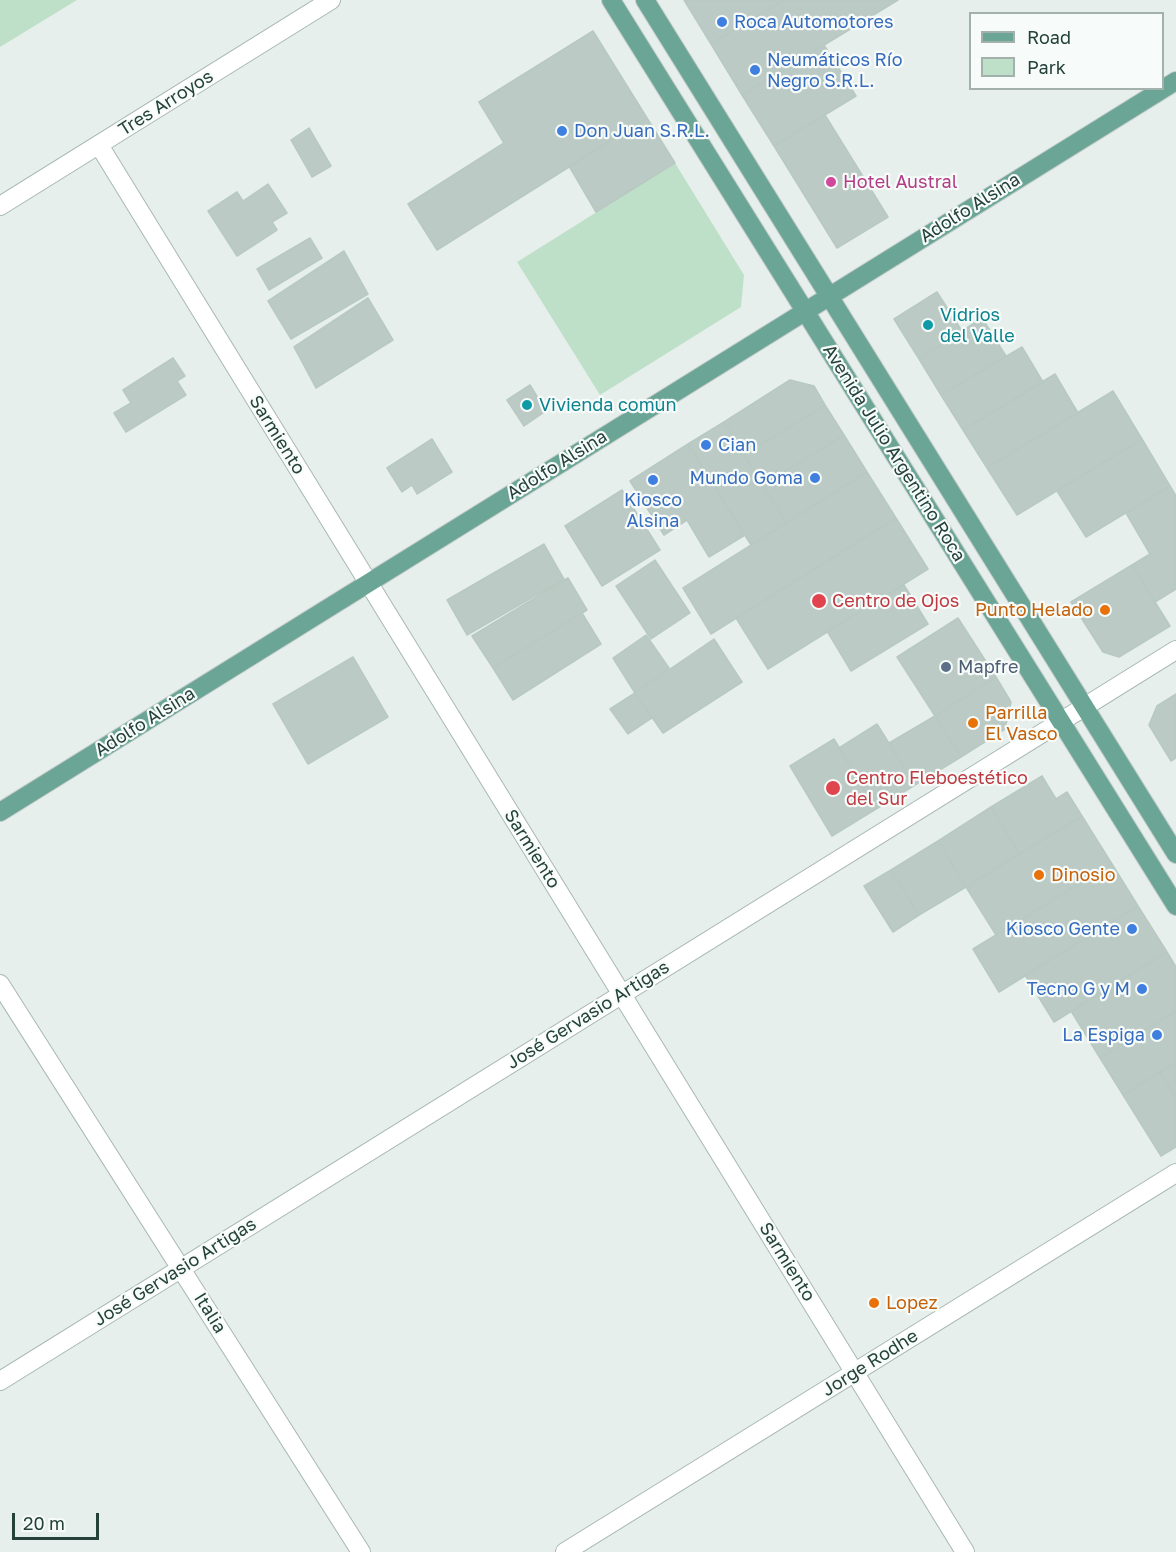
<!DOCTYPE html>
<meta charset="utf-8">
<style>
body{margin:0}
#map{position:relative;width:1176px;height:1552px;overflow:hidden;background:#e6efeb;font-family:"Golos Text",sans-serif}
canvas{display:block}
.legend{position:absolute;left:969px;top:12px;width:195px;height:78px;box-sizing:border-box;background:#f7fbf9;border:2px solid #a3b1ad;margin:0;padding:8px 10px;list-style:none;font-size:18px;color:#24423a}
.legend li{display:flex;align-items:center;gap:12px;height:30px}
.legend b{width:30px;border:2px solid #a3b1ad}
.scale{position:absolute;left:12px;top:1513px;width:87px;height:27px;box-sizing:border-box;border:3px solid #24423a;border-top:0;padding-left:8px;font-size:18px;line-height:21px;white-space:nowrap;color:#24423a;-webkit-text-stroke:4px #f7fbf9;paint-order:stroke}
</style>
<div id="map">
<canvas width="1176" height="1552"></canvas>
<ul class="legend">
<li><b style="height:8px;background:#6aa596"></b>Road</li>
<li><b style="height:16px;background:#bfe0c8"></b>Park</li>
</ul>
<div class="scale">20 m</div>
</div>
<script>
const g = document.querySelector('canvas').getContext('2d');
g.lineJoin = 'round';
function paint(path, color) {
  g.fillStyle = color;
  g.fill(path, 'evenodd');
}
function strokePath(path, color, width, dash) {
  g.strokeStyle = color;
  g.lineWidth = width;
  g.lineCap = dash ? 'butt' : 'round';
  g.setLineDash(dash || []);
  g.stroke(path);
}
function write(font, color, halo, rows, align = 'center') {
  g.font = font + ' "Golos Text",sans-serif';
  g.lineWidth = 4.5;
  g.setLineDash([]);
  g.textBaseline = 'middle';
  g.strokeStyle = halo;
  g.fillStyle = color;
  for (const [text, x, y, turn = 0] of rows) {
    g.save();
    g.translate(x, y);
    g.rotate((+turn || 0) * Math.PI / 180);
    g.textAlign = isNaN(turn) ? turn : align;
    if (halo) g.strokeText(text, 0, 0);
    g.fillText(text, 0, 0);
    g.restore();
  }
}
paint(new Path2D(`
 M 0,0 L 77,0 L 0,47 Z
 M 675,163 L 744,275 L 741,307 L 600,395 L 517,262 Z`), '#bfe0c8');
const building = new Path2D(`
 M 684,0 L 784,0 L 711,44 Z
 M 784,0 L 898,0 L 742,95 L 711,44 Z
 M 593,31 L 647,118 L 437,250 L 408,204 L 504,143 L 479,102 Z
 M 824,45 L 856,96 L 774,146 L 742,95 Z
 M 825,115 L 888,217 L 837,248 L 774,146 Z
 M 647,118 L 675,163 L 596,212 L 569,166 Z
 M 309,128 L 331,166 L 312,177 L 291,140 Z
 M 268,184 L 287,213 L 272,222 L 277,230 L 237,256 L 208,211 L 237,192 L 243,201 Z
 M 310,238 L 322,258 L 269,290 L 257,269 Z
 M 344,251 L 368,294 L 291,339 L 268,301 Z
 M 937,292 L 962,331 L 919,359 L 894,319 Z
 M 368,298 L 393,340 L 316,388 L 294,347 Z
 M 982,318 L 1006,356 L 941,395 L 919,359 Z
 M 1022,347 L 1043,382 L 963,430 L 941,395 Z
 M 173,358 L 185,376 L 177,381 L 186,395 L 126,432 L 114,413 L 131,403 L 123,390 Z
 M 1055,374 L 1078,413 L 987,468 L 963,430 Z
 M 790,380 L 814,386 L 825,405 L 744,455 L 724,422 Z
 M 530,385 L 546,411 L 524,426 L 507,400 Z
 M 1113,391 L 1142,439 L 1017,515 L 987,468 Z
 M 825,405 L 844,435 L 763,485 L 744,455 Z
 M 724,422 L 786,523 L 751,545 L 688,444 Z
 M 844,435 L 867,472 L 786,523 L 763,485 Z
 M 432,439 L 452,472 L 417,494 L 412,485 L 402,492 L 387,468 Z
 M 1142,439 L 1170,486 L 1086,537 L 1057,491 Z
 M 688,444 L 745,535 L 709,557 L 687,520 L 664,535 L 630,481 Z
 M 867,472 L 896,518 L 711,634 L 683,588 Z
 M 1170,486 L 1176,496 L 1176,589 L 1155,602 L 1132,565 L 1150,554 L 1126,513 Z
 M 622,490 L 660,550 L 602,586 L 565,526 Z
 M 896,518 L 928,569 L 768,669 L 736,618 Z
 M 544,544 L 564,579 L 467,635 L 447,600 Z
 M 655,560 L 690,613 L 651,639 L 616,586 Z
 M 1132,565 L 1170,626 L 1119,657 L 1103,652 L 1071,602 Z
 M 568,578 L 587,610 L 493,668 L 472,636 Z
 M 904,585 L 928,624 L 851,671 L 827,631 Z
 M 582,613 L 601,644 L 513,700 L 493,668 Z
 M 958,618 L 996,677 L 935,716 L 897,657 Z
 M 646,635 L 669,668 L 635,693 L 613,658 Z
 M 714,639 L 742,682 L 663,733 L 635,693 Z
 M 353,657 L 388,717 L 308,764 L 273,704 Z
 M 996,677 L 1011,702 L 1005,729 L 961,757 L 935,716 Z
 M 635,693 L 652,718 L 628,734 L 610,709 Z
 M 1176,694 L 1176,758 L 1171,761 L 1149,725 L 1157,706 Z
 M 935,716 L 961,757 L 915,785 L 889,743 Z
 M 877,724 L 915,785 L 876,809 L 839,748 Z
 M 834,739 L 876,809 L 832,836 L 790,766 Z
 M 1042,776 L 1056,799 L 1067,792 L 1082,816 L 1019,854 L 991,807 Z
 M 991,807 L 1019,854 L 966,887 L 938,841 Z
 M 1082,816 L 1112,864 L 996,935 L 966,887 Z
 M 938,841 L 966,887 L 919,915 L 891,870 Z
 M 1112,864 L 1138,906 L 999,992 L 973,949 Z
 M 891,870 L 919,915 L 893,932 L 864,886 Z
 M 1138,906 L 1167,952 L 1054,1022 L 1025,975 Z
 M 1167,952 L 1176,967 L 1176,1011 L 1100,1058 L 1071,1011 Z
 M 1176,1011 L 1176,1062 L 1123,1095 L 1100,1058 Z
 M 1176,1062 L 1176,1095 L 1175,1096 L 1160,1072 Z
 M 1160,1072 L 1176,1098 L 1176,1147 L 1161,1156 L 1123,1095 Z`);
paint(building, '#bbcac4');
strokePath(building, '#b8c9c2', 1.5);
const minor = new Path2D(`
 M 99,145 L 965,1552
 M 0,206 L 331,0
 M 0,984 L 361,1552
 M 0,1381 L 1176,650
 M 565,1552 L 1176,1173`);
const major = new Path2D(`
 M 611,0 L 1176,906
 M 645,0 L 1176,854
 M 0,812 L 1176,81`);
strokePath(minor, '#a8b8b2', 20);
strokePath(major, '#c2cac8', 20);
strokePath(minor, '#fff', 18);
strokePath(major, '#6aa596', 18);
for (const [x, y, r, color] of [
 [722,22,6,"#3f7fe0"],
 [755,70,6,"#3f7fe0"],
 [562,131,6,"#3f7fe0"],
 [831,182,6,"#d1479c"],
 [928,325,6,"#0f9aa8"],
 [527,405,6,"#0f9aa8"],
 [706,445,6,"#3f7fe0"],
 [815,478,6,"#3f7fe0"],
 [653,480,6,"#3f7fe0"],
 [819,601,8,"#e0444e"],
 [1105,610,6,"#e8710a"],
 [946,667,6,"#5c6f8a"],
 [973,723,6,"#e8710a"],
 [833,788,8,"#e0444e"],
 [1039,875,6,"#e8710a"],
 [1132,929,6,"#3f7fe0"],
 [1142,989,6,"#3f7fe0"],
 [1157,1035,6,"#3f7fe0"],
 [874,1303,6,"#e8710a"]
]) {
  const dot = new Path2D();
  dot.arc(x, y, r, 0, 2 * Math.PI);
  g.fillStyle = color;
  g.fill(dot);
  strokePath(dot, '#f7fbf9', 2);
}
write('18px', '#366cbe', '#f7fbf9', [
 ["Roca Automotores",734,22],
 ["Neumáticos Río",767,60],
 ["Negro S.R.L.",767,81],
 ["Don Juan S.R.L.",574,131],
 ["Cian",718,445],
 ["Mundo Goma",803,478,"right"],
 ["Kiosco",653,500,"center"],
 ["Alsina",653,521,"center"],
 ["Kiosco Gente",1120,929,"right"],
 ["Tecno G y M",1130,989,"right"],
 ["La Espiga",1145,1035,"right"]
], 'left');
write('18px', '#24423a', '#f7fbf9', [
 ["Tres Arroyos",166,103,-32],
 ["Adolfo Alsina",970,208,-32],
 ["Sarmiento",277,435,58],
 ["Avenida Julio Argentino Roca",894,453,58],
 ["Adolfo Alsina",557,465,-32],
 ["Adolfo Alsina",145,722,-32],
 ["Sarmiento",532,849,58],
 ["José Gervasio Artigas",588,1015,-32],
 ["Sarmiento",787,1262,58],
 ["José Gervasio Artigas",175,1272,-32],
 ["Italia",210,1313,58],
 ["Jorge Rodhe",870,1363,-32]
]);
write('18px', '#b23c85', '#f7fbf9', [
 ["Hotel Austral",843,182]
], 'left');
write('18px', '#0d838f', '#f7fbf9', [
 ["Vidrios",940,315],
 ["del Valle",940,336],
 ["Vivienda comun",539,405]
], 'left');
write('18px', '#be3a42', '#f7fbf9', [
 ["Centro de Ojos",832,601],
 ["Centro Fleboestético",846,778],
 ["del Sur",846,799]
], 'left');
write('18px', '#c56008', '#f7fbf9', [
 ["Punto Helado",1093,610,"right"],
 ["Parrilla",985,713],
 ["El Vasco",985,734],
 ["Dinosio",1051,875],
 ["Lopez",886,1303]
], 'left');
write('18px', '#4e5e75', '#f7fbf9', [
 ["Mapfre",958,667]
], 'left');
</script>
